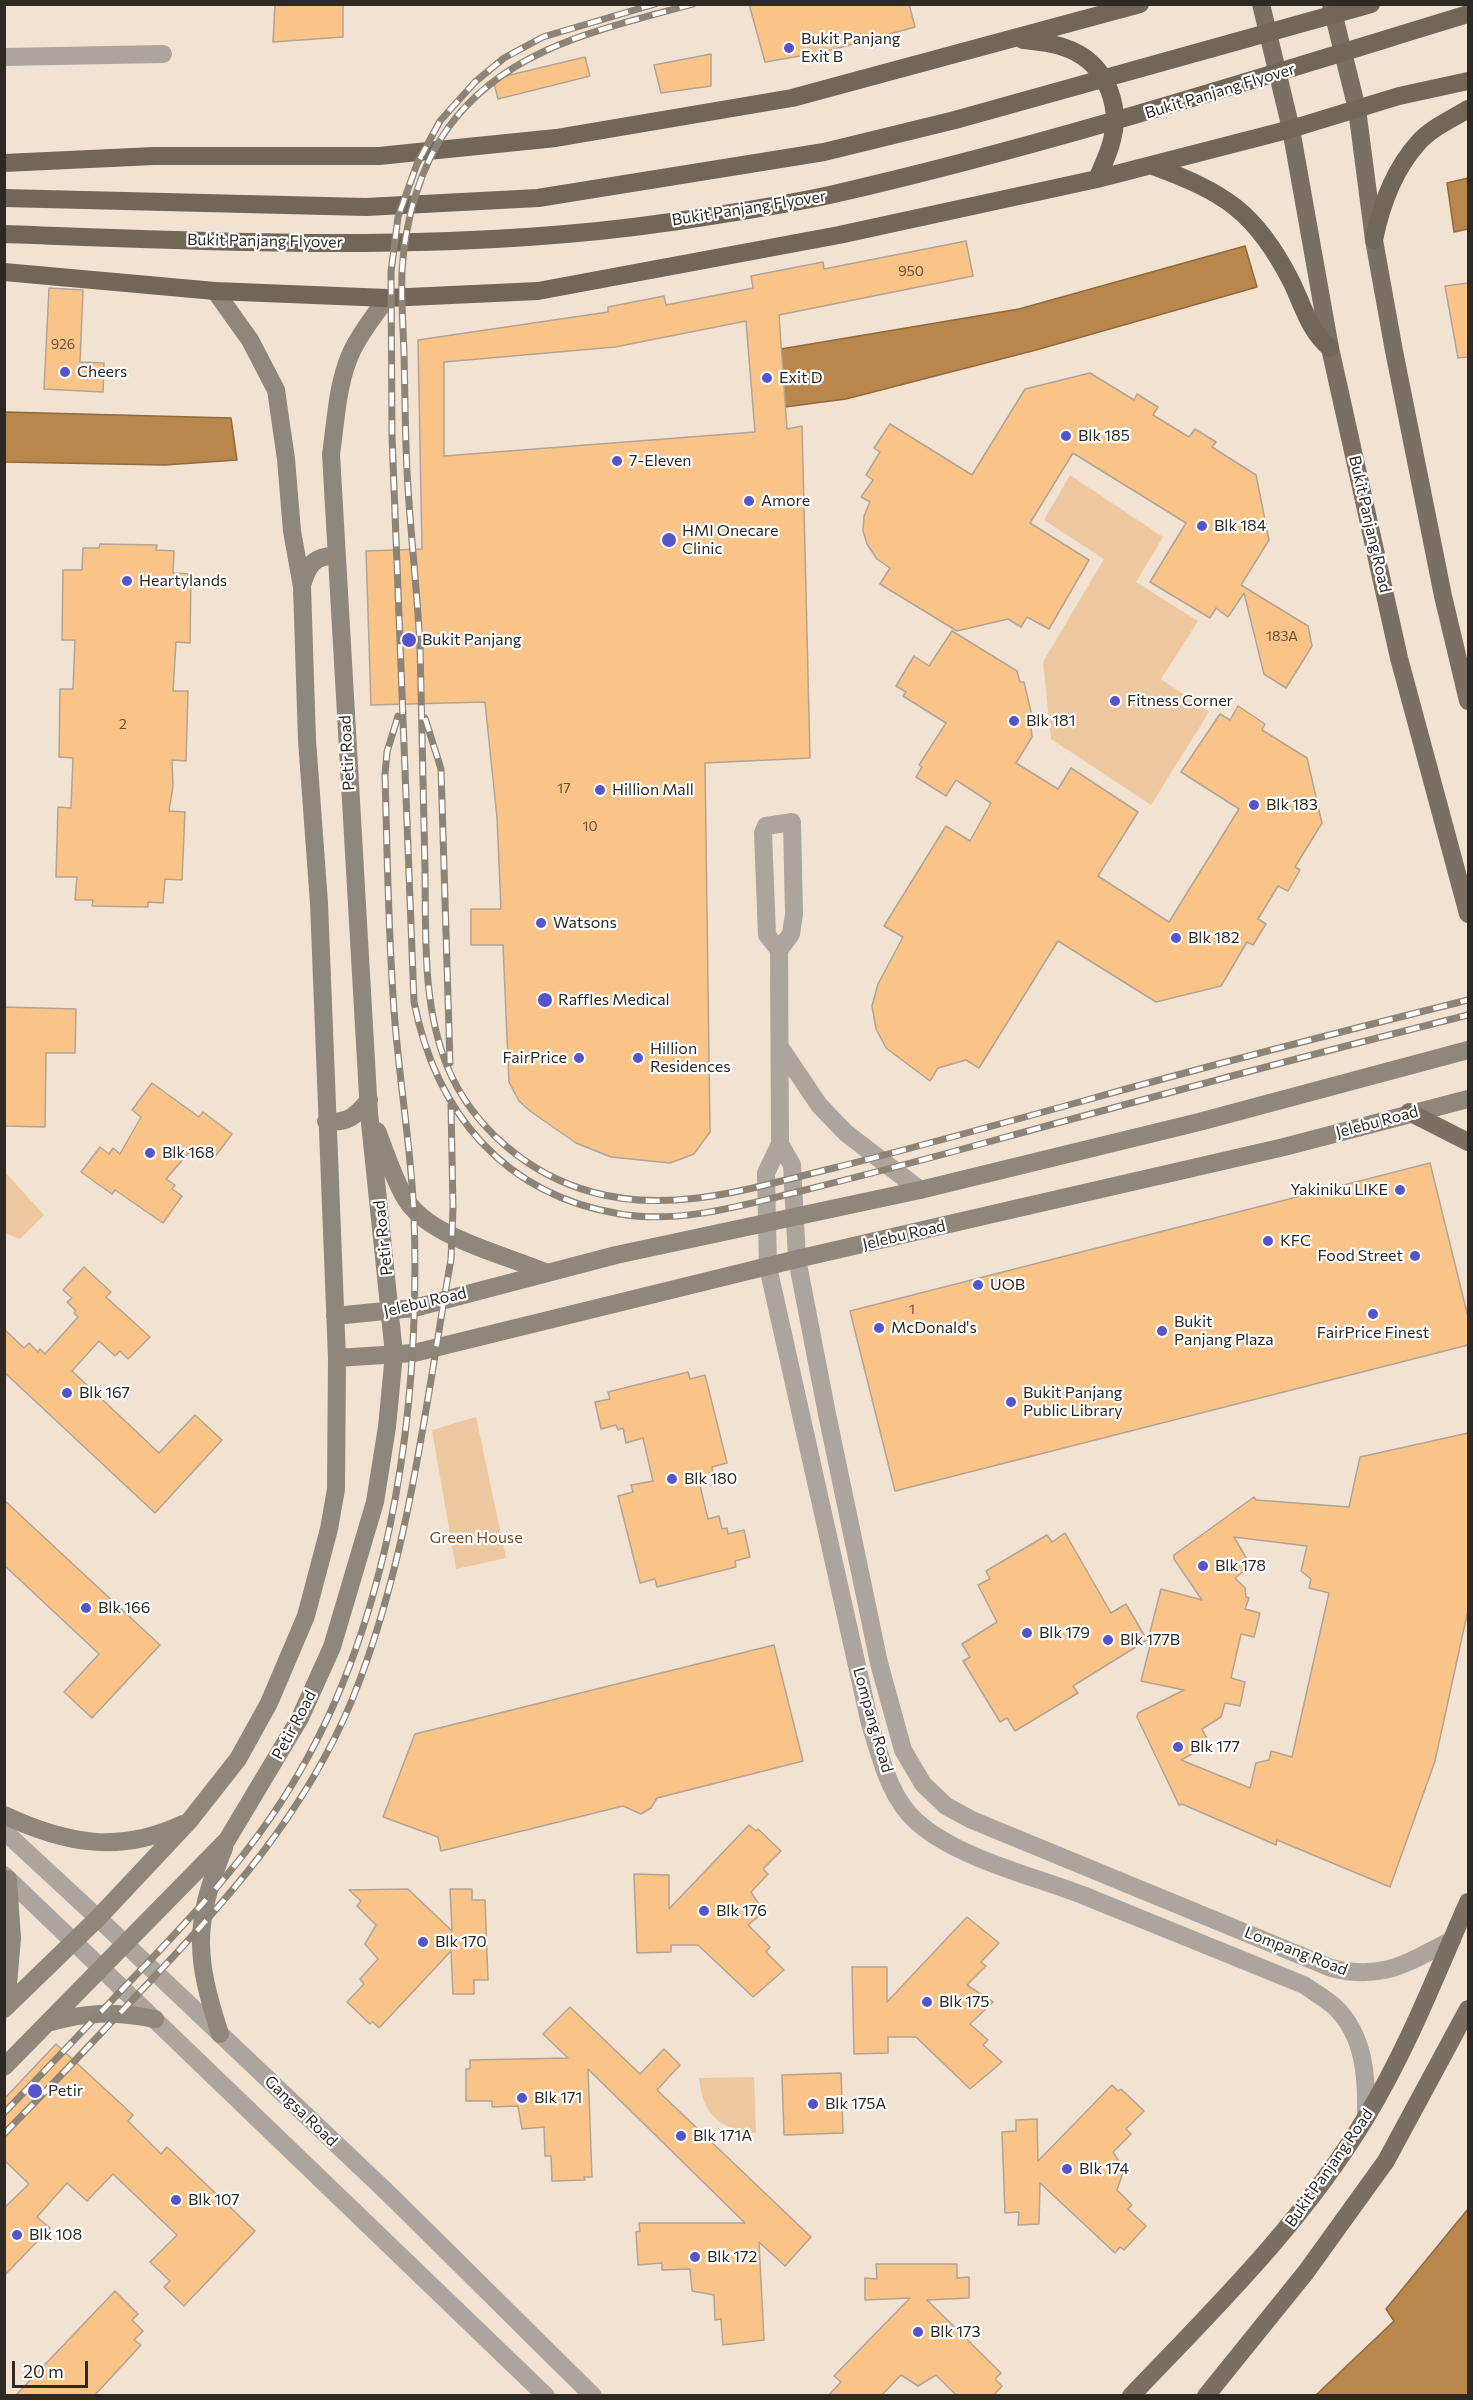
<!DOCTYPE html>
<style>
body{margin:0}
#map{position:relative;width:1473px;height:2400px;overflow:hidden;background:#f2e2d2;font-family:Commissioner,sans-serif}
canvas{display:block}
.frame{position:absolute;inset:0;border:6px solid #2e2922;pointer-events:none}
.scale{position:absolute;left:12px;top:2361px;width:76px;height:27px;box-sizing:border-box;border:3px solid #2e2922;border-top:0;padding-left:8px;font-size:18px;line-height:21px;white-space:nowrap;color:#2e2922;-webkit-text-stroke:4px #fff;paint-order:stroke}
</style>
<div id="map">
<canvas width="1473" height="2400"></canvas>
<div class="frame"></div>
<div class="scale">20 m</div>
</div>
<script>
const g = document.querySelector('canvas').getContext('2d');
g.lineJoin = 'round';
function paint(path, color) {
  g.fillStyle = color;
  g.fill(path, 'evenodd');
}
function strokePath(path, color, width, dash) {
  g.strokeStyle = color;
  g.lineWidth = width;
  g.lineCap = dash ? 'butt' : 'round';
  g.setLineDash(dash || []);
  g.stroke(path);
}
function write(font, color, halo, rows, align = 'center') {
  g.font = font + ' Commissioner,sans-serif';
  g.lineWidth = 4.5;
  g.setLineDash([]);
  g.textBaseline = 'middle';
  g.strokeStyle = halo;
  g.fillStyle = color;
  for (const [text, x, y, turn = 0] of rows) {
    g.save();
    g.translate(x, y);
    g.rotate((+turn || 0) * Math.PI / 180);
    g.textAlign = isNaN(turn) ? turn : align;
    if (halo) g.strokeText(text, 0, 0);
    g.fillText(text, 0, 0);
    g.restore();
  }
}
paint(new Path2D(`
 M 1070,475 L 1163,537 L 1136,582 L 1198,621 L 1161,679 L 1209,712 L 1151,805 L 1051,739 L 1043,662 L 1104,559 L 1044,520 Z
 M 4,1171 L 44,1215 L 20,1239 L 5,1233 Z
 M 476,1417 L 506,1558 L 456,1569 L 432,1430 Z
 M 754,2077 L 756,2133 C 719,2129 703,2115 699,2078 Z`), '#ecc7a0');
const water = new Path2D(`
 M 1468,178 L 1468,229 L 1454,232 L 1447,183 Z
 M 1245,246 L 1257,287 L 1036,350 L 846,399 L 785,407 L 781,349 L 1019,309 Z
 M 5,412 L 231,418 L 237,460 L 165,465 L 5,462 Z
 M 1468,2209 L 1468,2395 L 1316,2395 L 1394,2321 L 1386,2309 Z`);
paint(water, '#b9864c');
strokePath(water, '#8f6a3f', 1.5);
const building = new Path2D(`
 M 275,4 L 343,4 L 343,37 L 273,42 Z
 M 749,4 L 909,4 L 915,27 L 824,52 L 765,62 Z
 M 711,54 L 711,86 L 661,93 L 654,65 Z
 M 585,57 L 590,76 L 498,99 L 493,79 Z
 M 966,241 L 973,276 L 779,315 L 787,429 L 802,426 L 810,758 L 705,763 L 710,1132 L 694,1154 L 670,1163 L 611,1157 L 576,1143 L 530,1111 L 519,1101 L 509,1082 L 503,945 L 471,945 L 471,909 L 501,909 L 497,818 L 485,702 L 371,705 L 366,551 L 422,549 L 418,340 L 608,312 L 608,307 L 664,296 L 666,305 L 753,288 L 751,276 L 823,262 L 824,269 ZM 746,321 L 755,432 L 444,456 L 444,362 L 615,347 Z
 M 1468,283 L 1468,357 L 1458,358 L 1445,286 Z
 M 49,288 L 83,290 L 80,362 L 104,363 L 103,392 L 44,389 Z
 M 1090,373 L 1134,400 L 1137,394 L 1158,407 L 1153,415 L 1189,437 L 1195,429 L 1216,442 L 1212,447 L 1256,475 L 1269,540 L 1241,585 L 1308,626 L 1312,646 L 1286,688 L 1264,674 L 1244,593 L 1228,617 L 1216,608 L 1210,618 L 1150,582 L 1186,523 L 1073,453 L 1030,523 L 1089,560 L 1049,629 L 1027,617 L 1021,627 L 1008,619 L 957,631 L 880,584 L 890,568 L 877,559 L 867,544 L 863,531 L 864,516 L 870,502 L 861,497 L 873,480 L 866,475 L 880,452 L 874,448 L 890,424 L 972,475 L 1025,389 Z
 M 100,544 L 157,545 L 156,550 L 174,551 L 173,573 L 191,574 L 190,643 L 176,642 L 173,691 L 188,691 L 186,761 L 172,760 L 173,786 L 169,811 L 185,812 L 182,880 L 165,879 L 163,903 L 148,902 L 148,907 L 92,906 L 93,900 L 75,900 L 77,877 L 56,877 L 58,807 L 71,808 L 73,758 L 59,757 L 60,689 L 73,689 L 75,640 L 62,640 L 63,570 L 82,570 L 83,548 L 99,548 Z
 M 952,631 L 1017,671 L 1020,682 L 1024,682 L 1034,725 L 1031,726 L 1032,737 L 1016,763 L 1058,789 L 1071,768 L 1138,812 L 1098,876 L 1169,922 L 1239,809 L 1181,772 L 1220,714 L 1230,720 L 1238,706 L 1265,724 L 1262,730 L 1307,758 L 1322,823 L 1295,867 L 1300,870 L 1288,891 L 1278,886 L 1258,919 L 1266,924 L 1253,945 L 1247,942 L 1221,986 L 1156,1002 L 1058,941 L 979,1068 L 966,1060 L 938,1068 L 930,1081 L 886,1048 L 876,1029 L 872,1006 L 878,984 L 903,937 L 884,926 L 946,826 L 970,841 L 991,803 L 956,780 L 946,796 L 916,777 L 922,767 L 919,765 L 946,723 L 903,696 L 906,692 L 896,686 L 914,656 L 929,666 Z
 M 4,1007 L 76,1009 L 75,1053 L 46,1053 L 45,1127 L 4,1126 Z
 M 152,1083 L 199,1117 L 203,1112 L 232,1134 L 214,1158 L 204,1152 L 201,1156 L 191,1150 L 166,1179 L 175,1185 L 172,1189 L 182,1196 L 163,1223 L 115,1190 L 112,1194 L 81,1172 L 100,1147 L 109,1154 L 113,1148 L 120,1154 L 141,1117 L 132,1110 Z
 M 1430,1163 L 1468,1317 L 1468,1345 L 895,1491 L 850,1311 Z
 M 84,1267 L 111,1292 L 106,1297 L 150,1337 L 128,1359 L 120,1351 L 115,1356 L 99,1341 L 72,1371 L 159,1453 L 195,1415 L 222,1440 L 155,1513 L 4,1372 L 4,1329 L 24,1348 L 29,1343 L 38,1352 L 40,1349 L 45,1354 L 78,1317 L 74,1313 L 76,1311 L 67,1302 L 72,1298 L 63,1290 Z
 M 688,1372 L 690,1379 L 705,1375 L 727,1463 L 712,1467 L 713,1473 L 698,1477 L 708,1519 L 719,1516 L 722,1529 L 727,1528 L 728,1534 L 744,1530 L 750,1557 L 735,1561 L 736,1567 L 657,1587 L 655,1579 L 640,1583 L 618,1496 L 633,1492 L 631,1485 L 653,1481 L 643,1438 L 626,1443 L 623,1428 L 618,1430 L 616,1425 L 601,1429 L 595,1402 L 610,1399 L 608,1392 Z
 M 1468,1433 L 1468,1610 L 1435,1761 L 1390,1887 L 1277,1840 L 1276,1845 L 1182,1804 L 1179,1805 L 1137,1717 L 1138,1713 L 1184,1690 L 1141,1681 L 1152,1638 L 1148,1640 L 1161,1589 L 1202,1600 L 1174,1559 L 1174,1555 L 1254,1497 L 1256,1500 L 1349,1507 L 1360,1457 ZM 1234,1537 L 1307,1546 L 1301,1571 L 1311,1579 L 1309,1588 L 1329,1593 L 1292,1757 L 1271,1751 L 1269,1760 L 1256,1763 L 1250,1788 L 1181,1760 L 1210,1744 L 1202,1729 L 1221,1717 L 1225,1703 L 1240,1706 L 1245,1682 L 1231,1678 L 1241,1634 L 1254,1637 L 1260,1613 L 1245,1609 L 1249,1598 L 1246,1597 L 1245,1588 L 1235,1578 L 1251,1566 Z
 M 4,1500 L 160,1645 L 92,1718 L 64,1692 L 99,1654 L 4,1565 Z
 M 1065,1533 L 1111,1613 L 1126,1604 L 1147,1640 L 1073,1686 L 1078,1693 L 1015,1731 L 1007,1718 L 1000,1722 L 963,1661 L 970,1657 L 962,1644 L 997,1622 L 978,1585 L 990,1579 L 986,1571 L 1047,1535 L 1052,1542 Z
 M 774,1645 L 803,1761 L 657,1798 L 651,1808 L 641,1814 L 623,1806 L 441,1851 L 438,1837 L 383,1817 L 415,1734 Z
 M 749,1825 L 756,1831 L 758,1829 L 781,1851 L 763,1869 L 768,1874 L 751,1892 L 764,1912 L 748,1925 L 770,1947 L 766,1952 L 784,1970 L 753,1997 L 698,1945 L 671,1945 L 671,1952 L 637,1953 L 634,1874 L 669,1875 L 669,1909 Z
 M 408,1889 L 452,1931 L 450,1889 L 472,1889 L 472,1900 L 485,1900 L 488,1980 L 474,1980 L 474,1994 L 453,1994 L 451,1951 L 379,2028 L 373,2022 L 370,2024 L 347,2002 L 364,1984 L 360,1979 L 378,1959 L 365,1944 L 376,1925 L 357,1906 L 361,1901 L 349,1890 Z
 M 967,1917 L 999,1943 L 981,1962 L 986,1966 L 967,1985 L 993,2002 L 970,2024 L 988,2040 L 983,2045 L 1002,2062 L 970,2089 L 916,2037 L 888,2037 L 888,2053 L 854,2054 L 852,1967 L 887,1967 L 887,2002 Z
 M 570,2007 L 640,2074 L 664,2049 L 680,2065 L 657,2090 L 811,2237 L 785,2266 L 759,2242 L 764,2340 L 723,2345 L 721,2319 L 715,2320 L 714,2295 L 692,2291 L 690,2269 L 662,2270 L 662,2263 L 638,2265 L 636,2232 L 640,2231 L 639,2223 L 745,2223 L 588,2069 L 592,2177 L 584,2177 L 585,2180 L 552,2181 L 551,2156 L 545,2156 L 544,2127 L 522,2129 L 518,2106 L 492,2107 L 492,2101 L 466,2101 L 466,2069 L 470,2069 L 470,2060 L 568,2058 L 543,2034 Z
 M 56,2044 L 133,2115 L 128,2121 L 161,2154 L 167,2147 L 255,2231 L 184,2306 L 164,2287 L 170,2281 L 150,2262 L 177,2235 L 113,2174 L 87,2201 L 67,2183 L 37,2217 L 50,2228 L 4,2276 L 4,2208 L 29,2184 L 4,2160 L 4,2099 Z
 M 841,2073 L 843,2133 L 784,2135 L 782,2075 Z
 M 1112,2085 L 1118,2091 L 1121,2089 L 1144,2111 L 1126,2129 L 1131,2134 L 1113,2152 L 1124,2169 L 1117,2190 L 1132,2205 L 1128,2209 L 1146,2226 L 1124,2250 L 1120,2247 L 1115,2253 L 1040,2183 L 1039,2224 L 1018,2225 L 1019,2212 L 1005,2213 L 1002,2132 L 1016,2131 L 1016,2120 L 1037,2119 L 1038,2161 Z
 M 876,2264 L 957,2264 L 957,2278 L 969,2277 L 969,2298 L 927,2300 L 1001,2373 L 995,2379 L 1002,2386 L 993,2396 L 957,2396 L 936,2375 L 918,2386 L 901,2375 L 881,2396 L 828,2396 L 841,2382 L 834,2376 L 910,2298 L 865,2300 L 865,2278 L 877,2279 Z
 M 115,2291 L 138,2314 L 132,2320 L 143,2331 L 134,2340 L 141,2345 L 94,2396 L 15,2396 Z`);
paint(building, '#fac488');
strokePath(building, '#b2a394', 1.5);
strokePath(new Path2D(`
 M 4,57 L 163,54
 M 779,950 L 767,935 L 763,833 L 766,826 L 792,822 L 794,914 L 791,934 L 779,950 L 780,1144 L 792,1165 L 797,1259 L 827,1414 L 879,1663 L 903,1750 L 923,1784 L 946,1806 L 972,1820 L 1331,1968 C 1384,1981 1406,1963 1452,1940
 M 780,1047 L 819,1105 L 846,1133 L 920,1190
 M 780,1144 L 766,1173 L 768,1267 L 870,1724 C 881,1757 889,1797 916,1821 C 956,1858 1034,1876 1085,1896 C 1158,1925 1231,1956 1304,1985 C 1314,1992 1326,1999 1335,2007 C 1365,2036 1367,2078 1366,2117
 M 4,1831 L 98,1918
 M 4,1875 L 74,1942`), '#aba59e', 18);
strokePath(new Path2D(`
 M 98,1918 L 390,2195 L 593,2396
 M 74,1942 L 546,2396`), '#aba59e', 18);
strokePath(new Path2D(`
 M 302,585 C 308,565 314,555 337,556
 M 326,1121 C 347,1124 356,1116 369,1100
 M 377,1131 C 386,1153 396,1186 409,1204 C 436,1239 505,1255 545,1272
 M 335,1316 L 414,1308 L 616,1255 L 920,1190 L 1199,1122 L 1468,1050
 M 337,1358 L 414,1353 L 797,1259 L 1284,1147 L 1468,1099
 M 4,1815 C 66,1844 120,1854 183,1824
 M 6,2007 L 12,1938 L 8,1879
 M 4,2009 L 98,1918 L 190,1820 L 238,1759 L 269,1703 L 306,1616 L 329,1529 L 336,1489 L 337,1358 L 319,903 L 307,740 L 302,587 L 292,531 L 286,459 L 276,390 L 250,340 L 215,291
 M 47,2023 C 88,2012 113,2011 155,2019
 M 220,2034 C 195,1957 193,1924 224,1848
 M 4,2067 L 227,1840 L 300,1718 L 332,1647 L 375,1502 L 387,1427 L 394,1354 L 369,1113 L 331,454 C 336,421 337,384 351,353 C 360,333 374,316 387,298`), '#8f867c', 18);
strokePath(new Path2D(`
 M 1261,4 L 1291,129 L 1330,348 L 1399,658 L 1468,914
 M 1331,4 L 1357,109 L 1374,240 L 1394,351 L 1443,596 L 1468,701
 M 1409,1112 L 1468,1142
 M 1131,2396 C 1215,2308 1302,2223 1365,2119 C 1407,2050 1436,1975 1468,1902
 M 1206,2396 L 1306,2272 L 1386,2161 L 1468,2009`), '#7b6f63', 18);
strokePath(new Path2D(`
 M 1023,40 C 1041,42 1061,44 1077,53 C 1107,69 1121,107 1112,140 C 1109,153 1102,167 1097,179
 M 4,163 L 154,156 L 379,156 L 556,138 L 792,98 L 1140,4
 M 1153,166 C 1224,192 1256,212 1291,281 C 1303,305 1309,331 1330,348
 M 4,198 L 366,207 L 538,198 L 824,152 L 955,120 L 1371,4
 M 4,234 C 226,242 451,254 671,222 C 725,214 781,206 834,194 C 1048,145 1258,78 1468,14
 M 1374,240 C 1381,205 1394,170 1418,143 C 1431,128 1452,119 1468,109
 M 4,272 L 215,291 L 387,298 L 538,291 L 839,235 L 1097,179 L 1291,129 L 1399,96 L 1468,81`), '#726658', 18);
const rail = new Path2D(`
 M 655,4 L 543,37 L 504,58 L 475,82 L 440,121 L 417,164 L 398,217 L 391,272 L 392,436 L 414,1002 C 436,1113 504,1195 620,1214 C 680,1224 739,1206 797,1192 C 861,1176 924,1160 988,1142 C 1148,1098 1308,1055 1468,1015
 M 693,4 C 603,29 506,47 448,128 C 419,168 405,222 402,271 C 401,298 403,326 404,353 C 405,392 405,432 407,471 C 410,529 417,588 420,646 C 422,720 423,795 425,869 C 426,935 422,1003 447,1066 C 472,1127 529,1175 592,1192 C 673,1215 754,1187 834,1168 C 917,1147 1000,1124 1083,1101 C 1211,1065 1339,1032 1468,1000
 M 425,718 L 441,769 L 450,1063
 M 4,2113 C 49,2067 93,2020 137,1974 C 185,1924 232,1874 271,1817 C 389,1647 421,1418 414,1216 C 411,1142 397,1069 393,995 C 388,921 387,847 385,774 L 387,752 L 398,716
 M 4,2134 C 49,2088 94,2041 138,1994 C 224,1904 304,1816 352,1700 C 409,1560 425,1407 451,1259 L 453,1208 L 451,1105`);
strokePath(rail, '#8d8377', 7);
strokePath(rail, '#fff', 4.5, [14]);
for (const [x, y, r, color] of [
 [789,48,6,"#5554cb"],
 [65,372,6,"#5554cb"],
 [767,378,6,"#5554cb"],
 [1066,436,6,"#5554cb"],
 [617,461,6,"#5554cb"],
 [749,501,6,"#5554cb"],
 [1202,526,6,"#5554cb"],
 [669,540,8,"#5554cb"],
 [127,581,6,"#5554cb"],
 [409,640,8,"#5554cb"],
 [1115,701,6,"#5554cb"],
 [1014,721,6,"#5554cb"],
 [600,790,6,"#5554cb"],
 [1254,805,6,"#5554cb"],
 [541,923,6,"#5554cb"],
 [1176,938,6,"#5554cb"],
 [545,1000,8,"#5554cb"],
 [579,1058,6,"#5554cb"],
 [638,1058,6,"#5554cb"],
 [150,1153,6,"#5554cb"],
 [1400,1190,6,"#5554cb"],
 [1268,1241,6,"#5554cb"],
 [1415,1256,6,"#5554cb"],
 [978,1285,6,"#5554cb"],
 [1373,1314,6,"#5554cb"],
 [879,1328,6,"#5554cb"],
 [1162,1331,6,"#5554cb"],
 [67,1393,6,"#5554cb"],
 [1011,1402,6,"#5554cb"],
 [672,1479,6,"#5554cb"],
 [1203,1566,6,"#5554cb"],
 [86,1608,6,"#5554cb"],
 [1027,1633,6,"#5554cb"],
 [1108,1640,6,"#5554cb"],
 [1178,1747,6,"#5554cb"],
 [704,1911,6,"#5554cb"],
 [423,1942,6,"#5554cb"],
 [927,2002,6,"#5554cb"],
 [35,2091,8,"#5554cb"],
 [522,2098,6,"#5554cb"],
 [813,2104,6,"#5554cb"],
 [681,2136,6,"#5554cb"],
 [1067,2169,6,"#5554cb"],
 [176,2200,6,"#5554cb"],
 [17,2235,6,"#5554cb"],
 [695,2257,6,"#5554cb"],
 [918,2332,6,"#5554cb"]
]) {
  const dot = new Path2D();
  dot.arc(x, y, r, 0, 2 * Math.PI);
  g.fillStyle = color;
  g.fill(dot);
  strokePath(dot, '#fff', 2);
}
write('14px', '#61503c', null, [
 ["950",911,271],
 ["926",63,344],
 ["183A",1282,636],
 ["2",123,724],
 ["17",564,788],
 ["10",590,826],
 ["1",912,1309]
]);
write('16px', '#2e2922', '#fff', [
 ["Bukit Panjang",801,39],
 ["Exit B",801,57],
 ["Cheers",77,372],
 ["Exit D",779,378],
 ["Blk 185",1078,436],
 ["7-Eleven",629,461],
 ["Amore",761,501],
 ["Blk 184",1214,526],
 ["HMI Onecare",682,531],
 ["Clinic",682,549],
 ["Heartylands",139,581],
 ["Bukit Panjang",422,640],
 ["Fitness Corner",1127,701],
 ["Blk 181",1026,721],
 ["Hillion Mall",612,790],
 ["Blk 183",1266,805],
 ["Watsons",553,923],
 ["Blk 182",1188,938],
 ["Raffles Medical",558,1000],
 ["Hillion",650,1049],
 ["Residences",650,1067],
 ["FairPrice",567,1058,"right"],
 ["Blk 168",162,1153],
 ["Yakiniku LIKE",1388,1190,"right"],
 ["KFC",1280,1241],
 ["Food Street",1403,1256,"right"],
 ["UOB",990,1285],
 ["Bukit",1174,1322],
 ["Panjang Plaza",1174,1340],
 ["McDonald's",891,1328],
 ["FairPrice Finest",1373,1333,"center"],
 ["Blk 167",79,1393],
 ["Bukit Panjang",1023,1393],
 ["Public Library",1023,1411],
 ["Blk 180",684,1479],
 ["Blk 178",1215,1566],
 ["Blk 166",98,1608],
 ["Blk 179",1039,1633],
 ["Blk 177B",1120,1640],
 ["Blk 177",1190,1747],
 ["Blk 176",716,1911],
 ["Blk 170",435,1942],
 ["Blk 175",939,2002],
 ["Petir",48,2091],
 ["Blk 171",534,2098],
 ["Blk 175A",825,2104],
 ["Blk 171A",693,2136],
 ["Blk 174",1079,2169],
 ["Blk 107",188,2200],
 ["Blk 108",29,2235],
 ["Blk 172",707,2257],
 ["Blk 173",930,2332]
], 'left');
write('16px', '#2e2922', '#fff', [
 ["Bukit Panjang Flyover",1220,91,-17],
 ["Bukit Panjang Flyover",749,208,-9],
 ["Bukit Panjang Flyover",265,241,1],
 ["Bukit Panjang Road",1370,524,77],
 ["Petir Road",347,753,-93],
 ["Jelebu Road",1377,1122,-15],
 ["Jelebu Road",904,1235,-13],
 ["Petir Road",383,1238,-96],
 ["Jelebu Road",425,1302,-13],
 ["Lompang Road",873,1720,74],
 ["Petir Road",294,1725,-62],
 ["Lompang Road",1296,1951,21],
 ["Gangsa Road",301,2111,44],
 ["Bukit Panjang Road",1329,2168,-55]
]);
write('16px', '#744f24', '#fff', [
 ["Green House",476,1538]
]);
</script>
